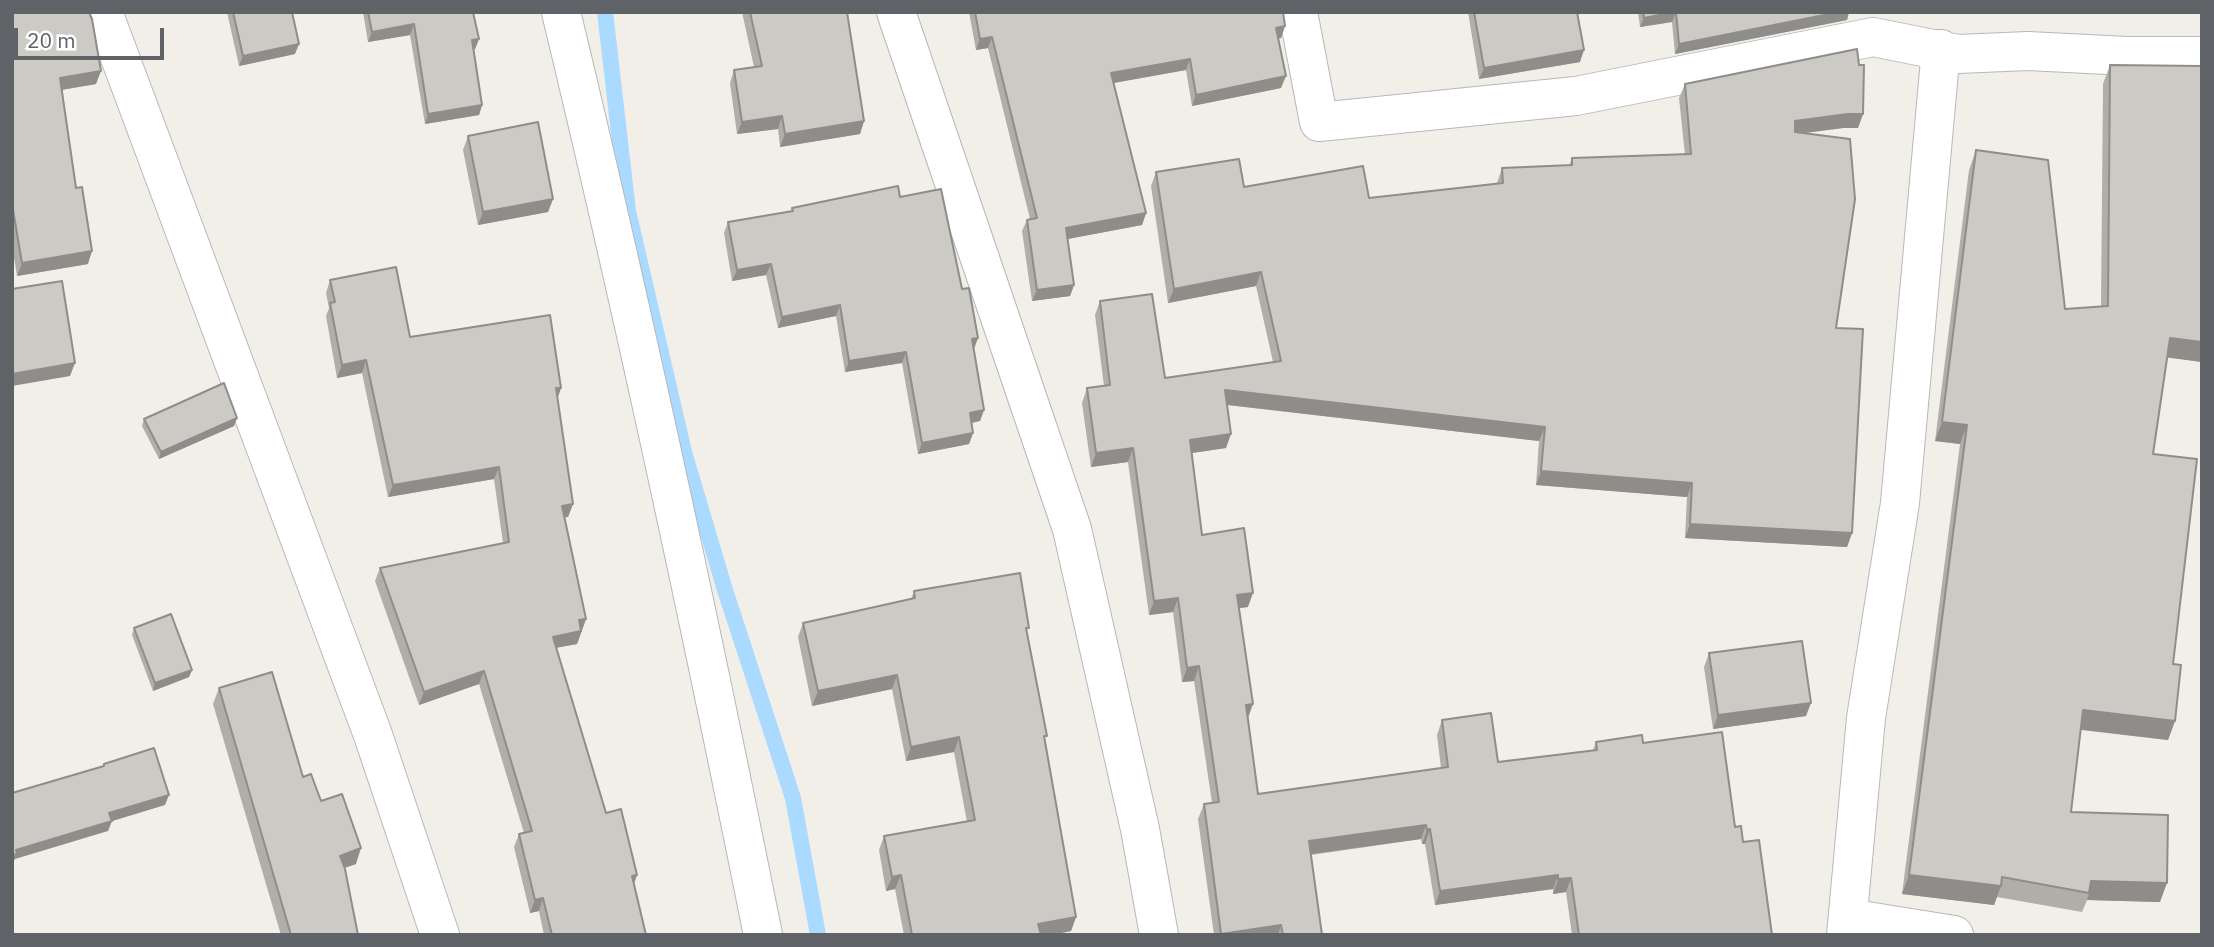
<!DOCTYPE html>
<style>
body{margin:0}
#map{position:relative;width:2214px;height:947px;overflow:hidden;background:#f1efe8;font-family:"IBM Plex Sans",sans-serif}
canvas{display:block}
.frame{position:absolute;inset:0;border:14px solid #5f6368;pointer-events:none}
.scale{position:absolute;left:14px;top:28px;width:150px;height:32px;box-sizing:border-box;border:4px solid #5f6368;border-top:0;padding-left:9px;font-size:21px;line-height:24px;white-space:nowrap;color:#5f6368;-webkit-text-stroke:5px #fff;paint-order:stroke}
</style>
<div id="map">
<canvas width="2214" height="947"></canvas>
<div class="frame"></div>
<div class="scale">20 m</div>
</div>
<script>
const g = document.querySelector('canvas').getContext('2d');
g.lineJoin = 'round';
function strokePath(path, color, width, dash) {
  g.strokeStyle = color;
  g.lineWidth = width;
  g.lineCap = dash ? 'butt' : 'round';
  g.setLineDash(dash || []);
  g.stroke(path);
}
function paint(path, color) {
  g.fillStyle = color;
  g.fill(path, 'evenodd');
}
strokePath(new Path2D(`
 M 605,12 L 628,211 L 659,344 L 684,452 L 725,590 L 793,798 L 818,935`), '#aadaff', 16);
const minor = new Path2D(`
 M 103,12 L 373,735 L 440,935
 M 561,12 C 635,318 701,626 763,935
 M 896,12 L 1072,529 L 1140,829 L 1159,935
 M 1298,12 L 1319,122 L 1576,96 L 1873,37 L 1958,54 L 2028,51 L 2127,56 L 2202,56
 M 1848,918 L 1954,935
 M 1846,935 L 1866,718 L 1900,503 L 1941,49`);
strokePath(minor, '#b5b8bc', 40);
strokePath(minor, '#fff', 38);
paint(new Path2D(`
 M 12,12 L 96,84 L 61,90 L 88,264 L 17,276 L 12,245 Z
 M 227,12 L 292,12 L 295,54 L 239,66 Z
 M 363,12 L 473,12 L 479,39 L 475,49 L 474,50 L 482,105 L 479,115 L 425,124 L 410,35 L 368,42 Z
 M 742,12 L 847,12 L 864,121 L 860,134 L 780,147 L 778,129 L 737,134 L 730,83 L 734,70 L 754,67 Z
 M 969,12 L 1283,12 L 1285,26 L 1281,38 L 1278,38 L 1281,88 L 1192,106 L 1186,70 L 1114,83 L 1146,213 L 1142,225 L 1068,239 L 1074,285 L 1070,296 L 1032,301 L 1022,231 L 1027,220 L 1030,219 L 988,48 L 976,50 Z
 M 1468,12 L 1577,12 L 1580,62 L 1479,79 Z
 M 1638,12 L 1849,12 L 1847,20 L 1675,54 L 1672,22 L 1640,27 Z
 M 2110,65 L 2202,362 L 2167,357 L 2153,454 L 2173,664 L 2175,721 L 2168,740 L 2081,730 L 2071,812 L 2160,902 L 2087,900 L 2082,912 L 1997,897 L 1994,905 L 1902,894 L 1960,444 L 1935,441 L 1969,170 L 1976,150 L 2065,309 L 2101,307 L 2103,84 Z
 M 1685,84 L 1863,114 L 1858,128 L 1843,128 L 1802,133 L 1836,328 L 1852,533 L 1847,547 L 1685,538 L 1687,497 L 1536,485 L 1539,441 L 1227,405 L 1226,448 L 1192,453 L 1202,535 L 1248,607 L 1239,608 L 1248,718 L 1258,794 L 1441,768 L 1437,735 L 1442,720 L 1498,762 L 1593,750 L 1596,742 L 1643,743 L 1735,827 L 1743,842 L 1772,935 L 1572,935 L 1566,892 L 1553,894 L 1553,889 L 1435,905 L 1425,844 L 1422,844 L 1421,839 L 1311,855 L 1322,935 L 1214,935 L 1198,819 L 1204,804 L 1212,803 L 1194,681 L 1182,682 L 1173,612 L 1149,615 L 1128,462 L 1091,467 L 1082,403 L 1087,388 L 1104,386 L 1095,315 L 1100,301 L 1165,378 L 1273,362 L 1256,286 L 1168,303 L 1151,186 L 1156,172 L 1244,187 L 1369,198 L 1497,183 L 1502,168 L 1569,166 L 1572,158 L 1685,155 L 1679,98 Z
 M 468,136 L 553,199 L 548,212 L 478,225 L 463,150 Z
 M 900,197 L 974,349 L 984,410 L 980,421 L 971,423 L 973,433 L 969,444 L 918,454 L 902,363 L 845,372 L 836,316 L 778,328 L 766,275 L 732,281 L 724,233 L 728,222 L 791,211 L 792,208 Z
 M 330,280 L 410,337 L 561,388 L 557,398 L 573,504 L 568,517 L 565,517 L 586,619 L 577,644 L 556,648 L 606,813 L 637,875 L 634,884 L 646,935 L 544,935 L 539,911 L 530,913 L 514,847 L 519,834 L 524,833 L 479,684 L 419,705 L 375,581 L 380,568 L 503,543 L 494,479 L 388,497 L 362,373 L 337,378 L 326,316 L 329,308 L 326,293 Z
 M 237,418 L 234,426 L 159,459 L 142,426 L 144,419 Z
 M 914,591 L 1027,633 L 1076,917 L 1071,931 L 1051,935 L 904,935 L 895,889 L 886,891 L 879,850 L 884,836 L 967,822 L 954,752 L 906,761 L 892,689 L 812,706 L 798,637 L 803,623 L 911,599 Z
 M 134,628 L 192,670 L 189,677 L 153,691 L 132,635 Z
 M 1709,653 L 1806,716 L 1713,729 L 1704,667 Z
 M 219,688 L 303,777 L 321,801 L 356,864 L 345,868 L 358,935 L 281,935 L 213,704 Z`), '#afaea9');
paint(new Path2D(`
 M 1676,12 L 1672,22 L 1640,27 L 1644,18 Z
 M 1839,12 L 1849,12 L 1847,20 L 1675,54 L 1679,44 Z
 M 414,24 L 410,35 L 368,42 L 372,32 Z
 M 1285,26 L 1281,38 L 1272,40 L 1276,28 Z
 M 992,37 L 988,48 L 976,50 L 980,39 Z
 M 479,39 L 475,49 L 468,51 L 472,40 Z
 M 299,44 L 295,54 L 239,66 L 243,56 Z
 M 1584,50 L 1580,62 L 1479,79 L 1484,68 Z
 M 1190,59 L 1186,70 L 1107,84 L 1111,73 Z
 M 101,71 L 96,84 L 55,91 L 60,78 Z
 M 1286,76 L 1281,88 L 1192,106 L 1196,95 Z
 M 482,105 L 479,115 L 425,124 L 428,114 Z
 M 1848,114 L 1863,114 L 1858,128 L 1843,128 L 1790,135 L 1795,121 Z
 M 782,116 L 778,129 L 737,134 L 742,122 Z
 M 864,121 L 860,134 L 780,147 L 785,134 Z
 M 553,199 L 548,212 L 478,225 L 483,212 Z
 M 1146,213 L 1142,225 L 1062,240 L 1066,228 Z
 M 92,251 L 88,264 L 17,276 L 22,263 Z
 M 771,264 L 766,275 L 732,281 L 737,270 Z
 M 1261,272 L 1256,286 L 1168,303 L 1174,289 Z
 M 1074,285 L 1070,296 L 1032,301 L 1037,290 Z
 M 840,305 L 836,316 L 778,328 L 782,317 Z
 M 978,338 L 974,349 L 968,350 L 972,339 Z
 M 2170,338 L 2202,342 L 2202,362 L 2163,357 Z
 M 906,352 L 902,363 L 845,372 L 849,361 Z
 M 366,360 L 362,373 L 337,378 L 342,365 Z
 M 75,363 L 70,376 L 12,386 L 12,374 Z
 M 556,388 L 561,388 L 557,400 Z
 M 1225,390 L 1545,427 L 1539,441 L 1220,404 Z
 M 984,410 L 980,421 L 966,424 L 970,413 Z
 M 237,418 L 234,426 L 159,459 L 161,452 Z
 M 1942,422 L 1967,425 L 1960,444 L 1935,441 Z
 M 973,433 L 969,444 L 918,454 L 922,443 Z
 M 1231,434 L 1226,448 L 1185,454 L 1190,440 Z
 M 1133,448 L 1128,462 L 1091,467 L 1096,453 Z
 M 499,467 L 494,479 L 388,497 L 393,485 Z
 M 1541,471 L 1692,483 L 1687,497 L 1536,485 Z
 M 573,504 L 568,517 L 558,518 L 562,506 Z
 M 1690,524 L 1852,533 L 1847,547 L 1685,538 Z
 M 1253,593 L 1248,607 L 1232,609 L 1237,595 Z
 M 1178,598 L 1173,612 L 1149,615 L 1154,601 Z
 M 586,619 L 577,644 L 548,649 L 553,637 L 579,620 Z
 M 1199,666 L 1194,681 L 1182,682 L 1187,668 Z
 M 192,670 L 189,677 L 153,691 L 155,683 Z
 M 484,671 L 479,684 L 419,705 L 424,692 Z
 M 897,675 L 892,689 L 812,706 L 818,691 Z
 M 1811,703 L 1806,716 L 1713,729 L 1718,715 Z
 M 1253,704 L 1248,718 L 1246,705 Z
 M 2083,710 L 2175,721 L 2168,740 L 2076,729 Z
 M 959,737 L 954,752 L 906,761 L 911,747 Z
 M 169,795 L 165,805 L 106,823 L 109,813 Z
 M 112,821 L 108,831 L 15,859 L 12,864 L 12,855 L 16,850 Z
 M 1426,825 L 1421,839 L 1304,855 L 1309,841 Z
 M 1430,829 L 1425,844 L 1422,844 L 1427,830 Z
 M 361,848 L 356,864 L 334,871 L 340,856 Z
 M 637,875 L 632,888 L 632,876 Z
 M 901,875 L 895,889 L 886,891 L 892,877 Z
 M 1558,875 L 1553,889 L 1435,905 L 1440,891 Z
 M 1909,875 L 2001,886 L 1994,905 L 1902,894 Z
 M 1571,878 L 1566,892 L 1553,894 L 1558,879 Z
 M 2091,881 L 2167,883 L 2160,902 L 2087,900 L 2089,893 Z
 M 543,898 L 539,911 L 530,913 L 535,900 Z
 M 1076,917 L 1071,931 L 1051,935 L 1034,935 L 1038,924 Z
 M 1281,925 L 1278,935 L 1221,935 L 1221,934 Z`), '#8f8d8a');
const building = new Path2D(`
 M 12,12 L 89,12 L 92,19 L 101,71 L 60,78 L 76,188 L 82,187 L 92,251 L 22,263 L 12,204 Z
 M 233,12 L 292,12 L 299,44 L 243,56 Z
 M 368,12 L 473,12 L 479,39 L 472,40 L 482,105 L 428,114 L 414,24 L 372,32 Z
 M 750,12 L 847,12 L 864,121 L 785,134 L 782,116 L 742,122 L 734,70 L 762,66 Z
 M 975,12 L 1283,12 L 1285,26 L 1276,28 L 1286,76 L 1196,95 L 1190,59 L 1111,73 L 1146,213 L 1066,228 L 1074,285 L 1037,290 L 1027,220 L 1037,218 L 992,37 L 980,39 Z
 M 1474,12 L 1577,12 L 1584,50 L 1484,68 Z
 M 1643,12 L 1674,12 L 1644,18 Z
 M 1676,12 L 1839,12 L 1679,44 Z
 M 1857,49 L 1859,65 L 1864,65 L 1863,114 L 1848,114 L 1795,121 L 1795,132 L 1850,139 L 1855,199 L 1836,328 L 1863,329 L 1852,533 L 1690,524 L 1692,483 L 1541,471 L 1545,427 L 1225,390 L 1231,434 L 1190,440 L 1202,535 L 1244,528 L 1253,593 L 1237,595 L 1253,704 L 1246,705 L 1258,794 L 1448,767 L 1442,720 L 1491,713 L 1498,762 L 1597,750 L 1596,742 L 1642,735 L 1643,743 L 1722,732 L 1735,827 L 1741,826 L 1743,842 L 1759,840 L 1772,935 L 1579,935 L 1571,878 L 1558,879 L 1558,875 L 1440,891 L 1430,829 L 1427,830 L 1426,825 L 1309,841 L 1322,935 L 1283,935 L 1281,925 L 1221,934 L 1204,804 L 1219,802 L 1199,666 L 1187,668 L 1178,598 L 1154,601 L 1133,448 L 1096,453 L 1087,388 L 1110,385 L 1100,301 L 1152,294 L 1165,378 L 1281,361 L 1261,272 L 1174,289 L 1156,172 L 1239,159 L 1244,187 L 1363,166 L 1369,198 L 1503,183 L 1502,168 L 1572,165 L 1572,158 L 1691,154 L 1685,84 Z
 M 2110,65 L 2202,66 L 2202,342 L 2170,338 L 2153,454 L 2197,459 L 2173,664 L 2181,665 L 2175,721 L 2083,710 L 2071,812 L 2168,815 L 2167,883 L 2091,881 L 2089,893 L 2002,877 L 2001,886 L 1909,875 L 1967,425 L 1942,422 L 1976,150 L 2048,160 L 2065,309 L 2108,306 Z
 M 538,122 L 553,199 L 483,212 L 468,136 Z
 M 898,186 L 900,197 L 941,189 L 962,289 L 969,288 L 978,338 L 972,339 L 984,410 L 970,413 L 973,433 L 922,443 L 906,352 L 849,361 L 840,305 L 782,317 L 771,264 L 737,270 L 728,222 L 793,211 L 792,208 Z
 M 396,267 L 410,337 L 550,315 L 561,388 L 556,388 L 573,504 L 562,506 L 586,619 L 579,620 L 581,631 L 553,637 L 606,813 L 621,809 L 637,875 L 632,876 L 646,935 L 552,935 L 543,898 L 535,900 L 519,834 L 532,831 L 484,671 L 424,692 L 380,568 L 509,542 L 499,467 L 393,485 L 366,360 L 342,365 L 330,303 L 335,302 L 330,280 Z
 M 62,281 L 75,363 L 12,374 L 12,289 Z
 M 224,383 L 237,418 L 161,452 L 144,419 Z
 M 1020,573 L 1029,628 L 1026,628 L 1047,736 L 1044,736 L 1076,917 L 1038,924 L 1041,935 L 912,935 L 901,875 L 892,877 L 884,836 L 975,820 L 959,737 L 911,747 L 897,675 L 818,691 L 803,623 L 915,598 L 914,591 Z
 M 171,614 L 192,670 L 155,683 L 134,628 Z
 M 1802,641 L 1811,703 L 1718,715 L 1709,653 Z
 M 272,672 L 303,777 L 311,774 L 321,801 L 342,794 L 361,848 L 340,856 L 345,869 L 358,935 L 291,935 L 219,688 Z
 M 154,748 L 169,795 L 109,813 L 112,821 L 16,850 L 17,854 L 12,855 L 12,793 L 104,766 L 104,764 Z`);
paint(building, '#cccac5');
strokePath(building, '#8f8d8a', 2);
</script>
